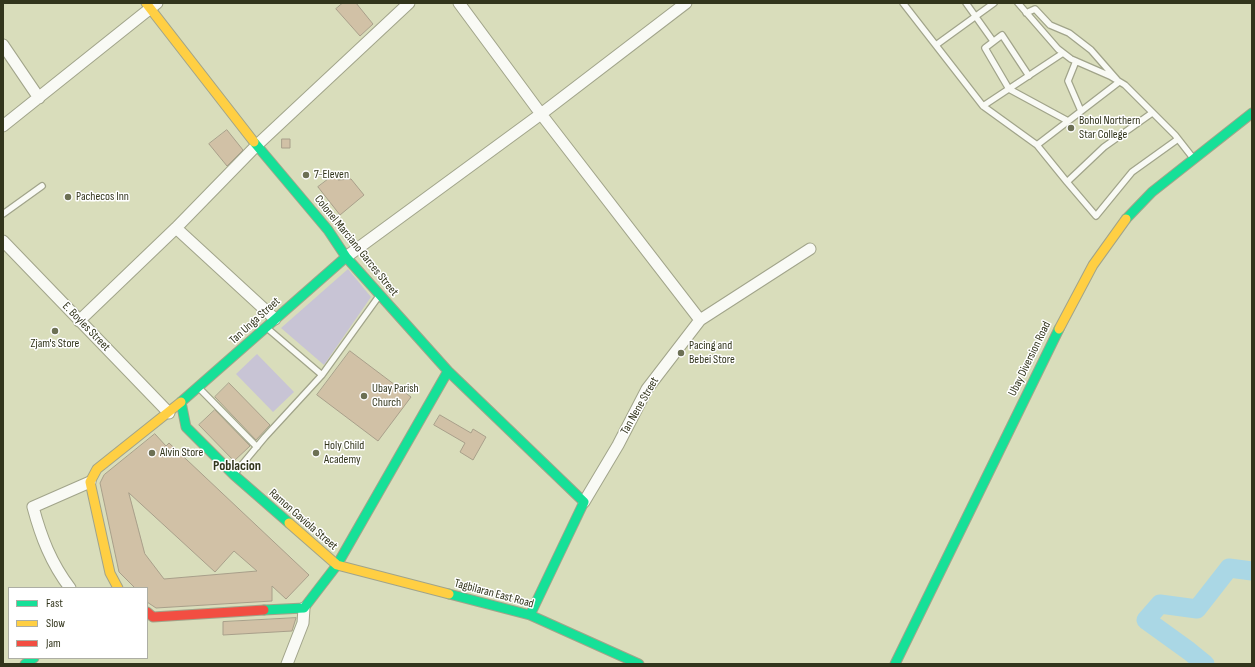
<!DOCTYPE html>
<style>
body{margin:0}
#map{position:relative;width:1255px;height:667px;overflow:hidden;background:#d9ddbb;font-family:"Sofia Sans Condensed",sans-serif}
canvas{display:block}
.frame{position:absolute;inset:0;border:4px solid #32351c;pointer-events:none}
.legend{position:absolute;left:8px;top:587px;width:140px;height:72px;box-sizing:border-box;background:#fff;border:1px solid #adaea4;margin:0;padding:5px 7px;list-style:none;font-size:12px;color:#32351c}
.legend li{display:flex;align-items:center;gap:8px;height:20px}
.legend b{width:20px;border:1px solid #adaea4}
</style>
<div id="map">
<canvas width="1255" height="667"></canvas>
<div class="frame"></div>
<ul class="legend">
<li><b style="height:5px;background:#16e098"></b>Fast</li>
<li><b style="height:5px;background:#ffcf43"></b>Slow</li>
<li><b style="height:5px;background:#f24e42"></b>Jam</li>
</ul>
</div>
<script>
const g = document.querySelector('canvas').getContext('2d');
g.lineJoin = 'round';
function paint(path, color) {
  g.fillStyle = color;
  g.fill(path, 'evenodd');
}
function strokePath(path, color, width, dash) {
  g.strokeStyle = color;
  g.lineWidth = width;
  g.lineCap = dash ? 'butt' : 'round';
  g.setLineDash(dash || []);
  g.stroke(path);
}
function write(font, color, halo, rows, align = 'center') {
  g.font = font + ' "Sofia Sans Condensed",sans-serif';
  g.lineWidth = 3;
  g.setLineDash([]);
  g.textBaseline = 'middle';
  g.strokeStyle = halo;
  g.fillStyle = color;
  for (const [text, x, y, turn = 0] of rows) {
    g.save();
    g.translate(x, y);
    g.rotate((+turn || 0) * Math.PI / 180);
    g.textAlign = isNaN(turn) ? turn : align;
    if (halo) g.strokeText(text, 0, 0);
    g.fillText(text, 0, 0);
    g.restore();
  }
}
paint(new Path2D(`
 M 348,269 L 371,297 L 324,365 L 281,328 Z
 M 257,354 L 294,392 L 273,412 L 236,374 Z`), '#c8c4d5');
strokePath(new Path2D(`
 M 1205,664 L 1189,651 L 1146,620 L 1160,604 L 1197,609 L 1229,568 L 1252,571`), '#aad7e5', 19);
const building = new Path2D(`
 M 343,3 L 356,3 L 373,24 L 360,36 L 336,9 Z
 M 227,130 L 243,150 L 227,166 L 209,144 Z
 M 282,139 L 290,139 L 290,148 L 282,148 Z
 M 334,175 L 338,180 L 351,179 L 364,195 L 340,215 L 318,187 Z
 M 350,351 L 411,397 L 378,441 L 317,395 Z
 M 229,383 L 270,425 L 256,440 L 215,397 Z
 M 215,410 L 250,446 L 234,461 L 199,425 Z
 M 440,415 L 471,433 L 473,429 L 486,437 L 473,460 L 460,452 L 465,443 L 434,425 Z
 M 155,434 L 166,446 L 169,443 L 309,575 L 286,599 L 272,586 L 272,601 L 156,608 L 147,602 L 147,588 L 135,588 L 119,572 L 100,483 L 104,475 ZM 129,493 L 215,572 L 234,551 L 257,571 L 164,579 L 145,554 Z
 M 296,618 L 292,631 L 223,635 L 223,622 Z`);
paint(building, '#d1c1a6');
strokePath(building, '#a89f8a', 1);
const lane = new Path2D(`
 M 903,3 L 983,106 L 1063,53
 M 966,3 L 993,41
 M 1018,3 L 1058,49 L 1071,59 L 1110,76 L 1125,85 L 1175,135 L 1193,158
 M 936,45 L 994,3
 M 1076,61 L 1068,81 L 1081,111
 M 1029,76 L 1002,35 L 985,48 L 1009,89 L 1068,121
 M 983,106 L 1037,145 L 1119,82 L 1091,50 L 1069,33 L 1050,25 L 1035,9 L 1026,13
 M 1037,145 L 1067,182 L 1104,147 L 1152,113
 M 1067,182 L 1096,216 L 1132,172 L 1178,139
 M 3,214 L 42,186
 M 322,375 L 379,296
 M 199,388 L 257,447
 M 235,473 L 265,437 L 322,375 L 267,328`);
const street = new Path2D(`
 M 459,3 L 541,114 L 700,320
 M 3,45 L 39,98
 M 3,126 L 157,3
 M 176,228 L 275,319
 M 3,241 L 169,413
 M 346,257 L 541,114 L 686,3
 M 79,321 L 176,228 L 257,145 L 409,3
 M 584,502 L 618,445 L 647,389 L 700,320 L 810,249
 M 70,588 C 51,563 41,537 33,507 L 90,482
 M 287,664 L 303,623 L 304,608`);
const fast = new Path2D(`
 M 254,142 L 328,230 L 346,257 L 181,402 L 186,427 L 234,475 L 289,523
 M 1126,219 L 1152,192 L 1252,113
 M 346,257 L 448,371 L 584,502 L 530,615
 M 449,594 L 530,615 L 639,664
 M 264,610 L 304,608 L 337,565 L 448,371
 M 25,664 L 34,658
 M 895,664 L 1059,329`);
const slow = new Path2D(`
 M 146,3 L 254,142
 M 1059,329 L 1093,265 L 1126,219
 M 289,523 L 337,565 L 449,594
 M 118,588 L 110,573 L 90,482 L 97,469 L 181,402`);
const jam = new Path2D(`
 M 147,612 L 153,617 L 264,610`);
strokePath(lane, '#a1a48a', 8);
strokePath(street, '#a1a48a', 13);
strokePath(fast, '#a1a48a', 11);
strokePath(slow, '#a1a48a', 11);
strokePath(jam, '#a1a48a', 11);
strokePath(lane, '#f9faf5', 5.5);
strokePath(street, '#f9faf5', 11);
strokePath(fast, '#16e098', 9);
strokePath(slow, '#ffcf43', 9);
strokePath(jam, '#f24e42', 9);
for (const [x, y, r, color] of [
 [1071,128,4,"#6c7054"],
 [306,175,4,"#6c7054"],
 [68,197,4,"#6c7054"],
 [55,331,4,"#6c7054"],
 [681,353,4,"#6c7054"],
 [364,396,4,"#6c7054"],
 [152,453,4,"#6c7054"],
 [316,453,4,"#6c7054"]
]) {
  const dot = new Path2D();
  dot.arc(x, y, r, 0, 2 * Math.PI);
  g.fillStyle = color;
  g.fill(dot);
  strokePath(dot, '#fff', 1.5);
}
write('12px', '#32351c', '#fff', [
 ["Bohol Northern",1079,121],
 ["Star College",1079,135],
 ["7-Eleven",314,175],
 ["Pachecos Inn",76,197],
 ["Zjam's Store",55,344,"center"],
 ["Pacing and",689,346],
 ["Bebei Store",689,360],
 ["Ubay Parish",372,389],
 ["Church",372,403],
 ["Holy Child",324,446],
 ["Academy",324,460],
 ["Alvin Store",160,453]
], 'left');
write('12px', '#32351c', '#fff', [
 ["Colonel Marciano Garces Street",356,246,51],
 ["Tan Unga Street",255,321,-42],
 ["E. Boyles Street",86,327,46],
 ["Ubay Diversion Road",1030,359,-64],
 ["Tan Nene Street",640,406,-60],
 ["Ramon Gaviola Street",303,520,41],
 ["Tagbilaran East Road",494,594,15]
]);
write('bold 14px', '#32351c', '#fff', [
 ["Poblacion",237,466]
]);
</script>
